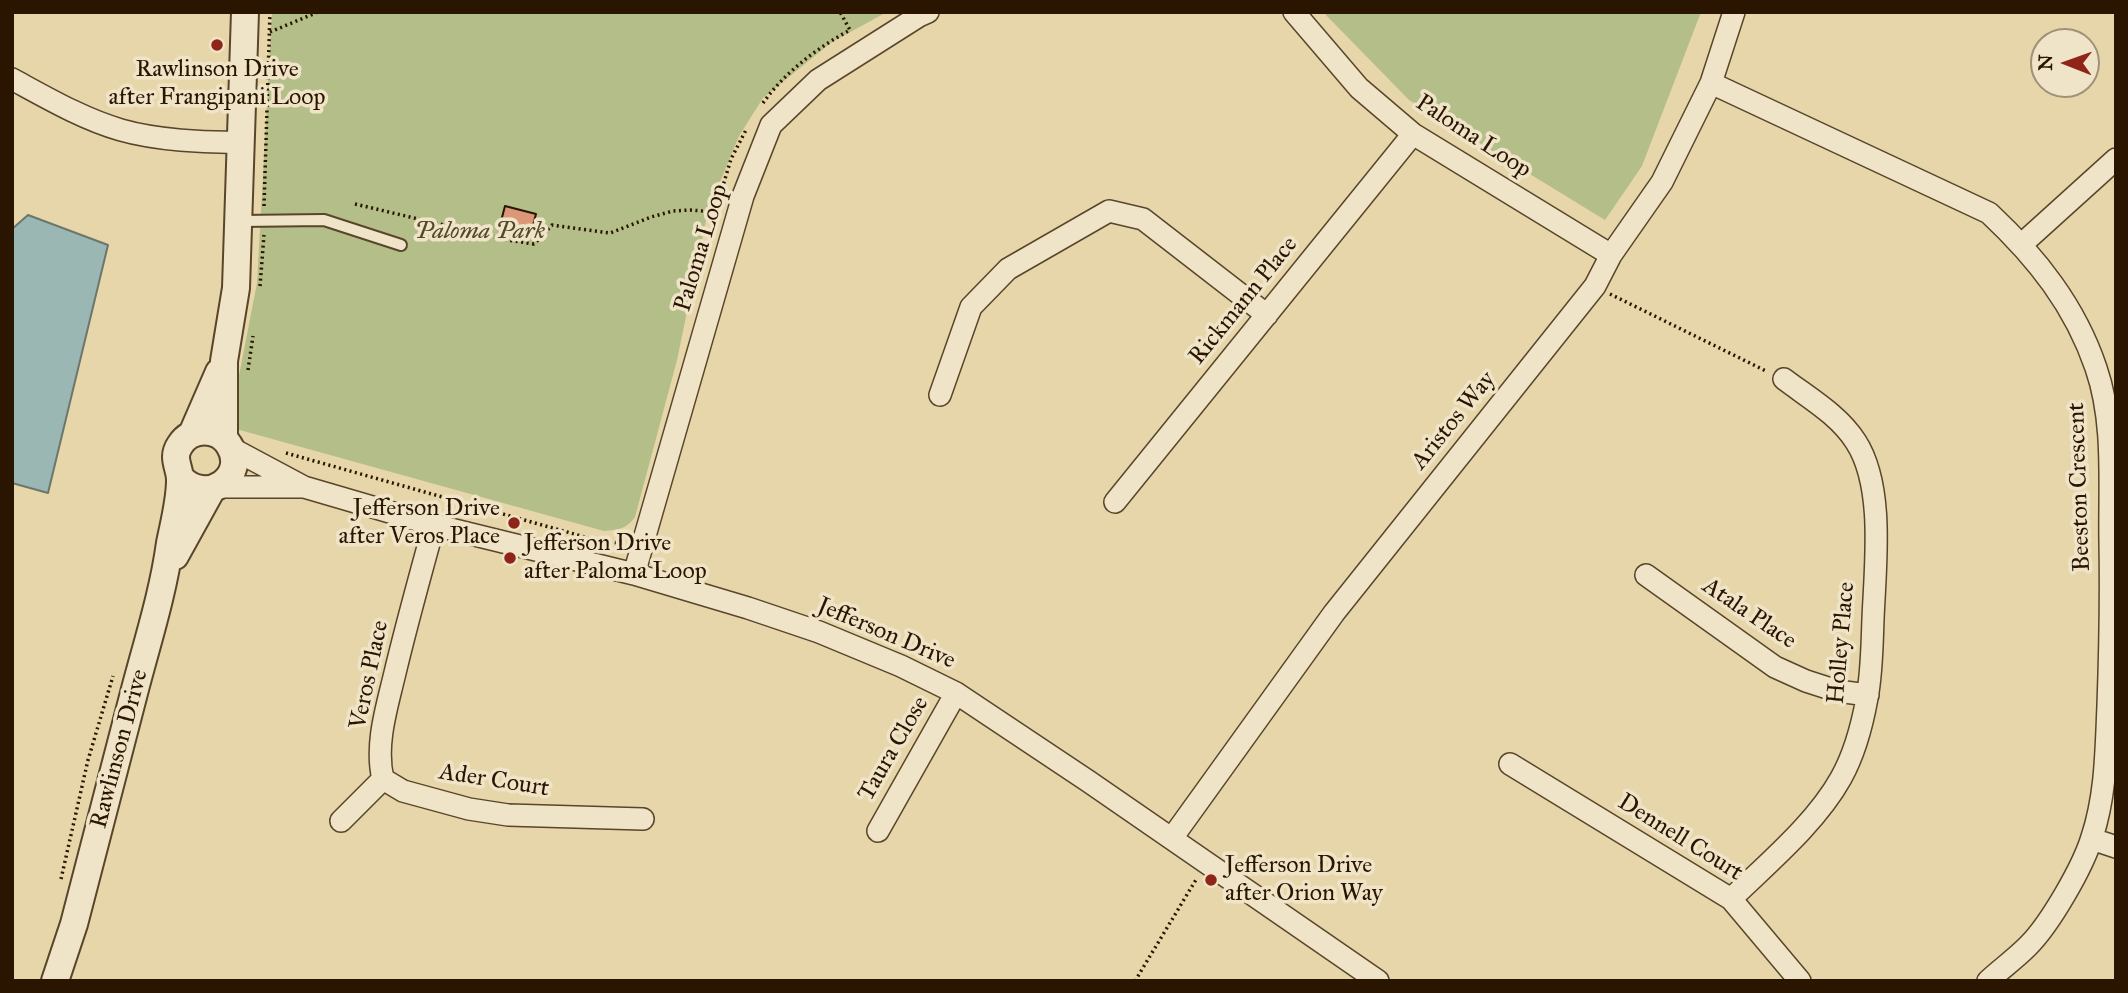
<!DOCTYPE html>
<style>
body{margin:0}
#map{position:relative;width:2128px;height:993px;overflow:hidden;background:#e6d6a9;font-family:"IM FELL Great Primer",serif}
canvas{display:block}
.frame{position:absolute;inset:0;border:14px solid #2a1500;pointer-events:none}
.north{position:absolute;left:2030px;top:28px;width:70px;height:70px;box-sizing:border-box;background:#efe4c7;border:2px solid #a09177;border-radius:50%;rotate:271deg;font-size:19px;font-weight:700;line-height:28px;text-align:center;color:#2a1500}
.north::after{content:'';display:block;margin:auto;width:24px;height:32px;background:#8f2418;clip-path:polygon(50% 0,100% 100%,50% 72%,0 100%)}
</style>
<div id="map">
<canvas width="2128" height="993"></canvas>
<div class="frame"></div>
<div class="north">N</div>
</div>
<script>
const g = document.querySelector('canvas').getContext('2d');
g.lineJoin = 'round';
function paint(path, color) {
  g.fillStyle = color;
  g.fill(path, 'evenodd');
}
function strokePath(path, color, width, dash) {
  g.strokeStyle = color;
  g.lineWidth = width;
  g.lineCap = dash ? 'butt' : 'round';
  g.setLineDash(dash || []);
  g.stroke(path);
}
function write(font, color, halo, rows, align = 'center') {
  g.font = font + ' "IM FELL Great Primer",serif';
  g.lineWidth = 7;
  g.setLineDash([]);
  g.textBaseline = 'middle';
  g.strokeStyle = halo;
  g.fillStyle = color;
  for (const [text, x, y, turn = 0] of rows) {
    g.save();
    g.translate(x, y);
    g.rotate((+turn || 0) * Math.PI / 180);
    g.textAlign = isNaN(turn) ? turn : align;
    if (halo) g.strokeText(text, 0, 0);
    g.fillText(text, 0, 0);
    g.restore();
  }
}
paint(new Path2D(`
 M 272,12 L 887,12 L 832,42 L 763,98 L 739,136 L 708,211 L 677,360 L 635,517 C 627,529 617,530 604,531 L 229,427 L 257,283 Z
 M 1323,12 L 1701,12 L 1642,166 L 1605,220 L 1409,100 Z`), '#b4be89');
const water = new Path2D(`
 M 28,215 L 108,245 L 48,493 L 12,483 L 12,229 Z`);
paint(water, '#9ab7b3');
strokePath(water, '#6d766b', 2);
const building = new Path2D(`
 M 505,206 L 536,214 L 530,237 L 499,229 Z`);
paint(building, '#dc9678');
strokePath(building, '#2a1500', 2);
const service = new Path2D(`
 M 240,221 L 324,220 L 401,245`);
const minor = new Path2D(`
 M 1294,12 L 1359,88 L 1413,134 L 1611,255
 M 12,79 C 47,98 83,119 121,130 C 156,140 205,143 241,142
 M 1711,83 L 1989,213 C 2037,258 2075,306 2096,368 C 2115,423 2109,484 2110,542 C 2111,597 2110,651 2108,706 C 2106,750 2106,795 2092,837 C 2083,867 2050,924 2028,946 C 2015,959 2001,969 1988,981
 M 2022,244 L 2116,159
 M 940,395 L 971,307 L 1008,269 L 1109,211 L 1143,219 L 1267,315
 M 231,448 L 304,487 L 434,525 L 634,574 L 748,608 L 819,632 L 901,666 L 956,693 L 1088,781 L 1378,981
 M 217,487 L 302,487
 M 1115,502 L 1413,134
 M 634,574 L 743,196 L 771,125 L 818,80 L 919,16 L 928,12
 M 1646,575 L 1775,667 L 1806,681 L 1837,691 L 1868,695
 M 1510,764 L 1731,899 L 1800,981
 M 383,779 L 403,791 L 469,809 L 508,815 L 643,819
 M 341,821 L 383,779 C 375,746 386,710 394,677 C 406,626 420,576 434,525
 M 878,831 L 956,693
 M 1172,838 L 1334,613 L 1595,286 L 1611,255 L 1662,182 L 1711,83 L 1734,12
 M 2092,839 L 2116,847
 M 1731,899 C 1768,863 1816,823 1841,778 C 1855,753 1862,726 1867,698 C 1872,672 1872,644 1873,619 C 1875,567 1885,487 1856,442 C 1839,415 1809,398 1784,379`);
const tertiary = new Path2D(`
 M 192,434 L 219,372
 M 224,439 L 224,361 L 236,288 L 245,12
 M 175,556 L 212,489
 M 55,981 L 74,924 C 94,847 114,770 134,693 C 147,643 163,594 170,543 C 174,523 180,501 180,480 C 180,467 171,458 180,445 C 191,427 218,427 229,445 C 249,476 206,507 180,477`);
strokePath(service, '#59452a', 14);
strokePath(minor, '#59452a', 24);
strokePath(tertiary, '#59452a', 30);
strokePath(new Path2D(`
 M 270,32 L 318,12
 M 763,103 C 785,72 817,48 850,30 L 840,12
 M 355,204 L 507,240 L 534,244 L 552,225 L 610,233 L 651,217 L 673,211 L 690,210 L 715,212 L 731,159 L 746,130
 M 264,206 L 270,12
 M 711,230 L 715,212
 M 260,286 L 264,235
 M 1610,294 L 1766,371
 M 248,370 L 253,336
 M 286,453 L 599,541 L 619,543 L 622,541
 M 61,879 L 88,760 L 113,676
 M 1135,981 L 1197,878`), '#2a1500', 3.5, [2, 3.5]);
strokePath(service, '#efe4c7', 10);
strokePath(minor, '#efe4c7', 21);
strokePath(tertiary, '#efe4c7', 26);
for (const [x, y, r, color] of [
 [217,45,7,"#8f2418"],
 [514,523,7,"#8f2418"],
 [510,558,7,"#8f2418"],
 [1211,880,7,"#8f2418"]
]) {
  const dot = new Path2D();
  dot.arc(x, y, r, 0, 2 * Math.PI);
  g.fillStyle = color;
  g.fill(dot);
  strokePath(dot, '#efe4c7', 2.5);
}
write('24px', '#2a1500', '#efe4c7', [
 ["Rawlinson Drive",217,70,"center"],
 ["after Frangipani Loop",217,98,"center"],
 ["Jefferson Drive",500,509,"right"],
 ["after Veros Place",500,537,"right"],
 ["Jefferson Drive",524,544],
 ["after Paloma Loop",524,572],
 ["Jefferson Drive",1225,866],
 ["after Orion Way",1225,894]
], 'left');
write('24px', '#2a1500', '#efe4c7', [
 ["Paloma Loop",1473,137,33],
 ["Paloma Loop",702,248,-73],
 ["Rickmann Place",1244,301,-51],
 ["Aristos Way",1454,421,-51],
 ["Beeston Crescent",2080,487,-92],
 ["Atala Place",1749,614,34],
 ["Jefferson Drive",886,634,23],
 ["Holley Place",1842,643,-85],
 ["Veros Place",370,675,-78],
 ["Rawlinson Drive",120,749,-75],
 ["Taura Close",894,749,-60],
 ["Ader Court",494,781,9],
 ["Dennell Court",1680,838,32]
]);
write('italic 24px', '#534829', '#efe4c7', [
 ["Paloma Park",480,232]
]);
</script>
